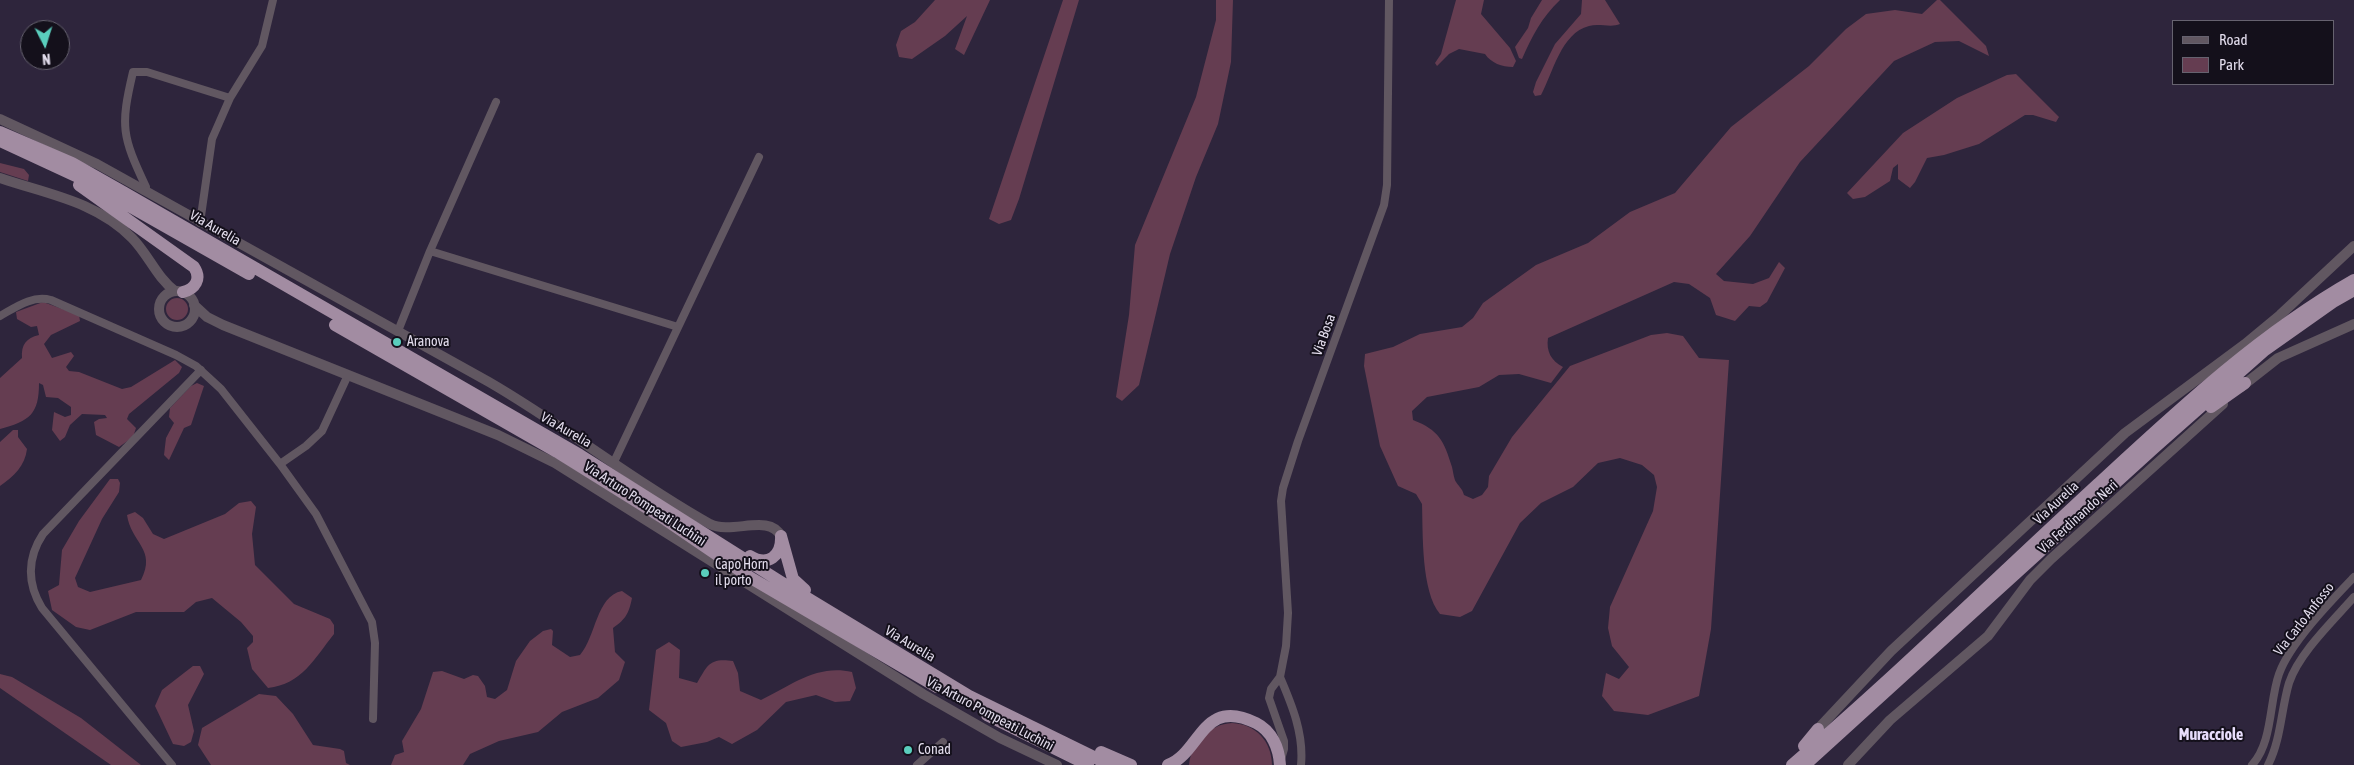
<!DOCTYPE html>
<style>
body{margin:0}
#map{position:relative;width:2354px;height:765px;overflow:hidden;background:#2e253c;font-family:"Asap Condensed",sans-serif}
canvas{display:block}
.legend{position:absolute;left:2172px;top:20px;width:162px;height:65px;box-sizing:border-box;background:#14101b;border:1px solid #66626f;margin:0;padding:6px 9px;list-style:none;font-size:15px;color:#e2dcec}
.legend li{display:flex;align-items:center;gap:10px;height:25px}
.legend b{width:25px;border:1px solid #66626f}
.north{position:absolute;left:20px;top:20px;width:50px;height:50px;box-sizing:border-box;background:#14101b;border:1px solid #66626f;border-radius:50%;rotate:175deg;font-size:14px;font-weight:700;line-height:20px;text-align:center;color:#e2dcec}
.north::after{content:'';display:block;margin:auto;width:18px;height:22px;background:#5acebd;clip-path:polygon(50% 0,100% 100%,50% 72%,0 100%)}
</style>
<div id="map">
<canvas width="2354" height="765"></canvas>
<ul class="legend">
<li><b style="height:6px;background:#615761"></b>Road</li>
<li><b style="height:14px;background:#653d51"></b>Park</li>
</ul>
<div class="north">N</div>
</div>
<script>
const g = document.querySelector('canvas').getContext('2d');
g.lineJoin = 'round';
function paint(path, color) {
  g.fillStyle = color;
  g.fill(path, 'evenodd');
}
function strokePath(path, color, width, dash) {
  g.strokeStyle = color;
  g.lineWidth = width;
  g.lineCap = dash ? 'butt' : 'round';
  g.setLineDash(dash || []);
  g.stroke(path);
}
function write(font, color, halo, rows, align = 'center') {
  g.font = font + ' "Asap Condensed",sans-serif';
  g.lineWidth = 4;
  g.setLineDash([]);
  g.textBaseline = 'middle';
  g.strokeStyle = halo;
  g.fillStyle = color;
  for (const [text, x, y, turn = 0] of rows) {
    g.save();
    g.translate(x, y);
    g.rotate((+turn || 0) * Math.PI / 180);
    g.textAlign = isNaN(turn) ? turn : align;
    if (halo) g.strokeText(text, 0, 0);
    g.fillText(text, 0, 0);
    g.restore();
  }
}
paint(new Path2D(`
 M 935,0 L 990,0 L 964,55 L 955,49 L 967,16 L 945,36 L 912,59 L 899,57 L 896,45 L 901,31 L 915,22 Z
 M 1063,0 L 1079,0 L 1019,199 L 1011,220 L 999,224 L 989,219 Z
 M 1216,0 L 1233,0 L 1231,62 L 1218,124 L 1196,177 L 1170,254 L 1139,385 L 1122,401 L 1116,397 L 1129,315 L 1135,245 L 1196,97 L 1216,20 Z
 M 1456,0 L 1484,0 L 1481,14 L 1510,48 L 1516,61 L 1513,67 C 1502,67 1491,63 1485,54 L 1459,49 L 1449,54 L 1437,66 L 1435,63 L 1441,54 Z
 M 1542,0 L 1560,0 C 1542,17 1532,36 1522,59 L 1519,58 L 1515,47 L 1528,28 L 1531,18 Z
 M 1582,0 L 1605,0 L 1620,24 C 1611,28 1599,23 1589,26 C 1561,33 1553,73 1541,95 L 1535,96 L 1533,92 L 1536,82 L 1555,44 L 1581,14 Z
 M 1937,0 L 1940,0 L 1986,46 L 1989,56 L 1959,41 L 1935,42 L 1894,61 L 1800,162 L 1750,236 L 1716,274 L 1724,281 L 1753,284 L 1769,278 L 1779,262 L 1785,268 L 1767,302 L 1760,307 L 1749,306 L 1735,321 L 1716,315 L 1710,298 L 1689,284 L 1674,282 L 1548,338 C 1546,351 1551,361 1563,367 L 1551,383 L 1519,374 L 1499,375 L 1479,387 L 1427,397 L 1412,411 L 1413,420 C 1439,430 1444,441 1452,467 C 1453,471 1454,479 1456,482 C 1460,488 1462,488 1464,495 L 1473,499 L 1482,495 L 1488,487 L 1489,476 L 1512,437 L 1570,366 L 1651,335 L 1667,333 L 1683,336 L 1699,358 L 1729,360 L 1711,629 L 1699,696 L 1648,715 L 1614,711 L 1602,696 L 1606,673 L 1619,679 L 1629,667 L 1612,646 L 1608,628 L 1610,607 L 1653,511 L 1657,487 L 1654,475 L 1642,465 L 1620,458 L 1598,463 L 1573,487 L 1541,503 L 1520,523 L 1472,611 L 1460,617 L 1440,614 C 1421,591 1423,534 1422,504 L 1416,494 L 1398,486 L 1380,446 L 1364,366 L 1365,354 L 1393,347 L 1420,334 L 1462,327 L 1473,318 L 1483,303 L 1536,265 L 1588,243 L 1630,212 L 1675,193 L 1731,127 L 1809,66 L 1846,29 L 1866,14 L 1895,10 L 1922,14 Z
 M 2016,74 L 2059,117 L 2056,122 L 2033,115 L 2025,115 L 1979,144 L 1944,155 L 1927,158 L 1915,182 L 1910,188 L 1898,179 L 1898,164 L 1893,168 L 1890,181 L 1865,197 L 1853,199 L 1847,193 L 1903,133 L 1957,98 L 2007,75 Z
 M 0,163 L 24,169 L 29,175 L 28,181 L 0,172 Z
 M166 309a11 11 0 1 1 22 0a11 11 0 1 1-22 0Z
 M 43,302 L 79,315 L 80,321 L 51,335 L 44,344 L 52,358 L 71,352 L 74,356 L 66,367 L 69,371 L 79,372 L 122,389 L 131,387 L 175,360 L 182,367 L 179,373 L 129,414 L 127,419 L 136,428 L 133,437 L 119,447 L 96,435 L 94,422 L 99,419 L 107,418 L 105,415 L 82,414 L 70,425 L 65,437 L 60,441 L 52,430 L 54,412 L 65,417 L 71,415 L 71,407 L 58,398 L 46,397 L 43,385 L 39,383 C 39,414 30,421 0,429 L 0,378 L 22,358 C 21,345 26,338 39,335 L 37,326 L 31,327 L 17,319 L 16,312 Z
 M 197,383 L 204,386 L 191,425 L 184,428 L 169,460 L 164,455 L 166,438 L 174,423 L 169,417 L 170,408 L 191,386 Z
 M 13,430 L 18,430 L 18,437 L 27,449 C 25,466 14,476 0,486 L 0,442 Z
 M 110,479 L 118,479 L 120,483 L 119,492 L 102,519 L 75,578 L 78,587 L 90,592 L 141,580 C 157,549 131,543 127,515 L 135,512 L 143,518 L 153,534 L 164,539 L 225,514 L 239,503 L 251,501 L 256,507 L 252,534 L 255,565 L 294,604 L 330,619 L 334,625 L 334,634 C 314,659 302,684 268,688 L 252,669 L 247,648 L 253,642 L 253,636 L 241,622 L 212,598 L 196,602 L 184,612 L 136,612 L 90,630 L 76,627 L 52,610 L 48,591 L 59,585 L 62,550 L 79,521 Z
 M 622,591 L 632,598 C 629,613 626,619 613,628 L 615,652 L 625,662 L 619,680 L 598,698 L 562,712 L 538,732 L 499,741 L 470,754 L 463,765 L 391,765 L 395,755 L 404,752 L 402,741 L 421,709 L 433,672 L 442,671 L 464,679 L 473,675 L 478,676 L 485,686 L 487,697 L 495,699 L 507,690 L 516,661 L 530,641 L 543,631 L 551,629 L 553,631 L 552,645 L 570,657 L 580,655 C 596,637 596,596 622,591 Z
 M 669,642 L 680,650 L 679,678 L 697,683 C 708,665 709,658 733,661 L 738,673 L 740,691 L 761,700 C 792,685 817,664 852,672 L 856,688 L 850,701 L 835,702 L 816,695 L 786,702 L 757,730 L 732,744 L 719,737 L 707,742 L 681,747 L 672,741 L 666,723 L 649,710 L 656,650 Z
 M 193,666 L 200,666 L 204,674 L 188,705 L 194,731 L 191,742 L 184,746 L 173,744 L 155,706 L 162,690 Z
 M 0,674 L 12,677 L 81,718 L 141,765 L 111,765 L 0,688 Z
 M 259,694 L 276,696 L 293,714 L 313,745 L 340,749 L 344,751 L 346,763 L 350,765 L 211,765 L 198,745 L 202,728 Z
 M 1232,723 C 1256,724 1272,742 1272,765 L 1189,765 C 1191,743 1210,724 1232,723 Z`), '#653d51');
strokePath(new Path2D(`
 M 145,191 L 146,187 C 122,136 120,127 133,72 L 147,72 L 230,98
 M 200,223 L 212,139 L 230,98 L 262,46 L 273,0
 M 430,251 L 678,327
 M 0,316 C 16,307 32,295 51,300 L 176,355 L 196,366 L 221,389 L 280,464 L 316,514 L 372,622 L 375,643 L 373,719
 M 398,331 L 430,251 L 496,102
 M 280,464 L 306,446 L 322,431 L 348,375
 M 613,464 L 759,157
 M 1280,677 C 1292,705 1304,734 1301,765
 M 1281,759 L 1284,749 L 1284,741 L 1269,698 L 1271,689 L 1280,677 L 1286,646 L 1288,613 L 1281,501 L 1283,488 L 1298,441 L 1384,205 L 1387,185 L 1389,0
 M 172,765 L 42,608 C 27,584 27,558 43,534 L 201,370
 M 917,765 L 943,742
 M 2252,765 C 2273,742 2269,702 2279,674 C 2290,643 2331,601 2354,577
 M 2268,765 C 2281,740 2281,710 2289,683 C 2299,653 2333,621 2354,597`), '#615761', 8);
strokePath(new Path2D(`
 M 0,119 L 97,164 L 489,382 C 565,426 633,481 710,524 C 732,535 769,513 781,536
 M 0,178 C 46,194 96,201 132,238 C 148,254 157,278 175,291
 M159 309a18 18 0 1 1 36 0a18 18 0 1 1-36 0Z
 M 194,305 L 207,317 L 223,325 L 498,435 L 555,463 L 923,694 L 1000,738 L 1057,765
 M 2241,387 L 2278,358 L 2354,324
 M 1818,729 L 1891,651 L 2125,433 L 2245,344 L 2280,315 L 2354,246
 M 1848,765 L 1890,720 L 1988,636 L 2030,580 L 2051,559 L 2223,404`), '#615761', 10);
strokePath(new Path2D(`
 M 0,132 L 72,163 L 125,193 L 580,455 L 781,582 L 969,696 L 1110,765
 M 0,141 L 78,177 L 249,274
 M 79,185 L 194,267 C 202,279 195,289 183,292
 M 335,325 L 557,452 L 666,520 L 751,578 L 937,687
 M 2211,407 L 2245,383
 M 781,536 L 793,579 L 805,590
 M 750,556 C 768,567 782,556 781,536
 M 987,715 L 1088,765
 M 1804,746 L 1818,729
 M 1101,752 L 1131,765
 M 1168,765 C 1201,753 1202,696 1256,723 C 1272,731 1279,748 1280,765
 M 1792,765 C 1897,675 1996,578 2098,484 C 2178,410 2259,334 2354,280
 M 1805,765 L 2154,448 L 2265,350 L 2333,302 L 2354,290`), '#a28ca2', 12);
for (const [x, y, r, color] of [
 [397,342,5,"#5acebd"],
 [705,573,5,"#5acebd"],
 [908,750,5,"#5acebd"]
]) {
  const dot = new Path2D();
  dot.arc(x, y, r, 0, 2 * Math.PI);
  g.fillStyle = color;
  g.fill(dot);
  strokePath(dot, '#14101b', 2);
}
write('14px', '#e2dcec', '#14101b', [
 ["Via Aurelia",215,228,30],
 ["Via Bosa",1324,335,-70],
 ["Via Aurelia",566,430,30],
 ["Via Aurelia",2056,503,-43],
 ["Via Arturo Pompeati Luchini",645,504,33],
 ["Via Ferdinando Neri",2078,517,-42],
 ["Via Carlo Anfosso",2304,619,-52],
 ["Via Aurelia",910,644,31],
 ["Via Arturo Pompeati Luchini",990,714,28]
]);
write('14px', '#e2dcec', '#14101b', [
 ["Aranova",407,342],
 ["Capo Horn",715,565],
 ["il porto",715,581],
 ["Conad",918,750]
], 'left');
write('bold 16px', '#e8ddfc', '#14101b', [
 ["Muracciole",2211,735]
]);
</script>
